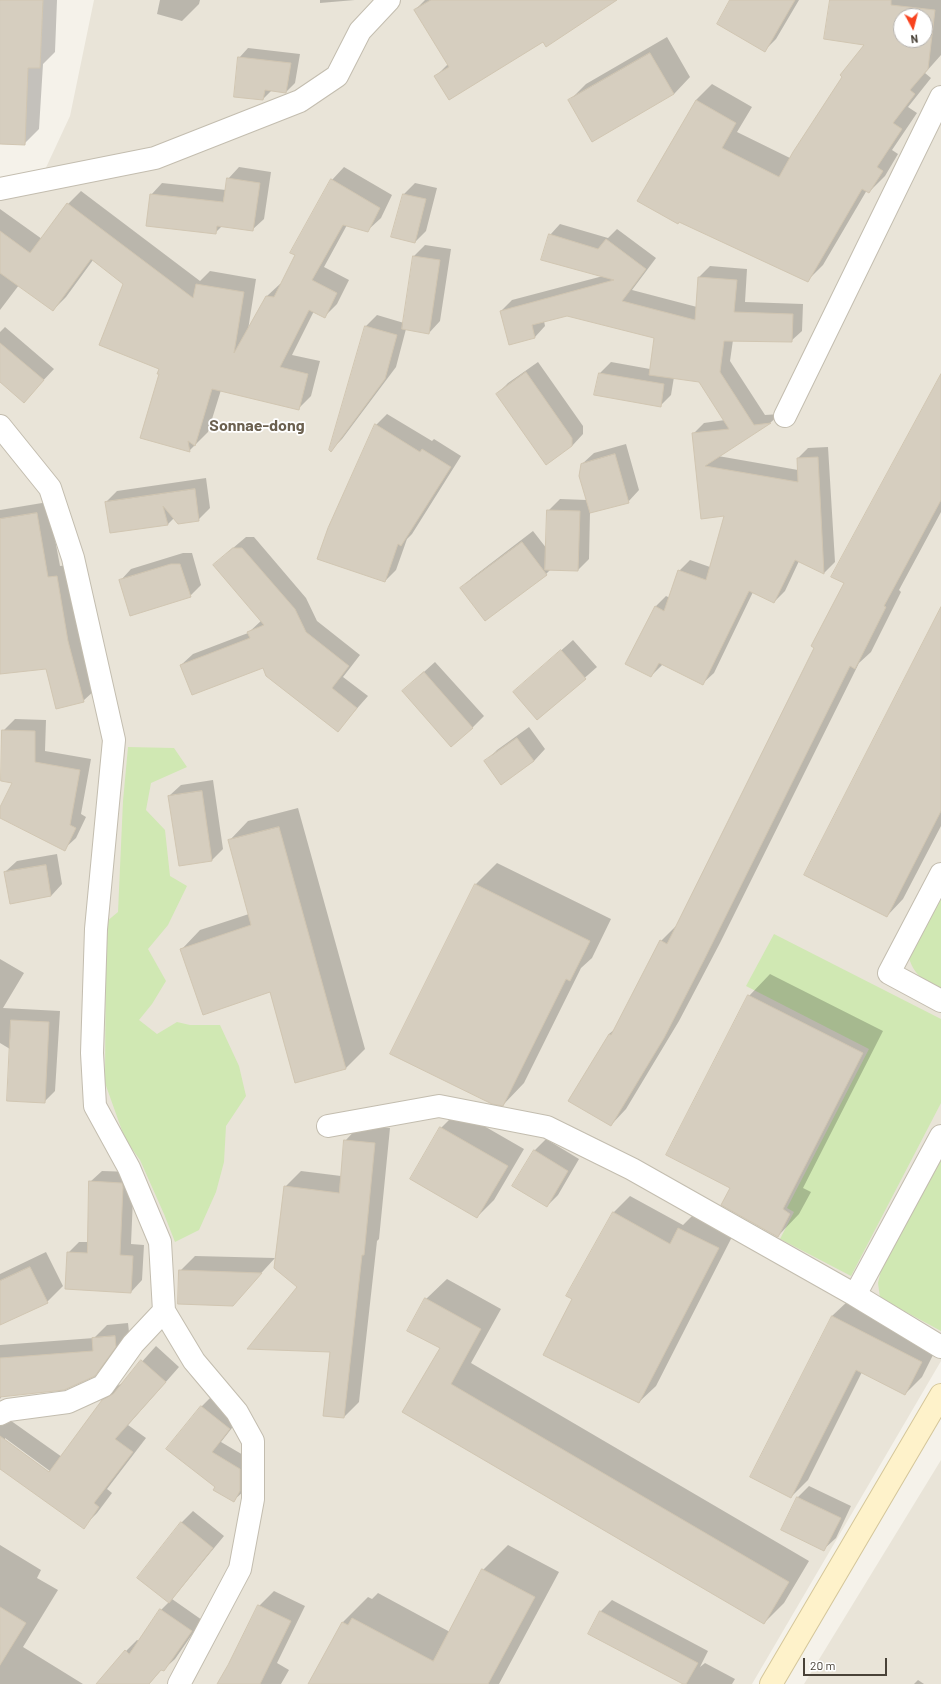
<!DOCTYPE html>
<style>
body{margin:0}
#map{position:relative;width:941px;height:1684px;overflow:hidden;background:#f5f2ea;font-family:Barlow,sans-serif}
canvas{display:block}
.north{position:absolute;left:893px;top:8px;width:40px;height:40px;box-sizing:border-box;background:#fff;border:1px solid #b6b3af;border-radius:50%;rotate:173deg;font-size:11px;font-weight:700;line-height:16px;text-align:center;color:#494238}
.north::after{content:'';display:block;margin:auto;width:14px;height:18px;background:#f8421e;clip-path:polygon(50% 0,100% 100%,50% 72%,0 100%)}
.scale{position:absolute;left:803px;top:1658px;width:84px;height:18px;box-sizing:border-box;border:2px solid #494238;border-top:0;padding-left:5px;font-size:12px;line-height:14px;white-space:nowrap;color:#494238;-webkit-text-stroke:3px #fff;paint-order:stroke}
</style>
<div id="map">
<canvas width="941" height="1684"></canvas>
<div class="north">N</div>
<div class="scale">20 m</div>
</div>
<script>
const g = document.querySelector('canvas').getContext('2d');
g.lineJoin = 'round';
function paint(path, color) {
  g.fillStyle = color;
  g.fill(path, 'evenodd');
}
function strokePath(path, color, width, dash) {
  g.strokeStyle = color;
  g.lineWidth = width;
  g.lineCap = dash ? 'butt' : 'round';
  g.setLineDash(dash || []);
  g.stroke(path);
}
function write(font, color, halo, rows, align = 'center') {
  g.font = font + ' Barlow,sans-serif';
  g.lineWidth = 3.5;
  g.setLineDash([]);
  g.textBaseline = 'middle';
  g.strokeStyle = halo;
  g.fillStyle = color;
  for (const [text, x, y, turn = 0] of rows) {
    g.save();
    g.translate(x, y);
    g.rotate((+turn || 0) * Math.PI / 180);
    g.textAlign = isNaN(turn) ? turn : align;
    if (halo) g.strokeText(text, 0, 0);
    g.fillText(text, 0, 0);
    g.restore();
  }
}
paint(new Path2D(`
 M 94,0 L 941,0 L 941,1361 L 752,1684 L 0,1684 L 0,198 L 36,189 L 70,116 ZM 901,16 L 925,16 L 925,40 L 901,40 Z
 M 941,1460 L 941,1684 L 804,1684 Z`), '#e9e4d8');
paint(new Path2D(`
 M 128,747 L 174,748 L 187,767 L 151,783 L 146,810 L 165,830 L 170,876 L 187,886 L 168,925 L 148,949 L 166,981 L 152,1004 L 139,1020 L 157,1034 L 177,1022 L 190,1025 L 220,1025 L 239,1066 L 246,1096 L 226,1126 L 224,1162 L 216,1192 L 199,1230 L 175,1242 L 164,1214 L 140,1160 L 125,1139 L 105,1083 L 106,922 L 118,912 L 123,801 Z
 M 941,894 L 941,989 C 924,980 915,977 909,958 Z
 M 774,934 L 941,1019 L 941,1103 L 851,1276 L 780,1239 L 794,1212 L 787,1208 L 869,1049 L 746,986 Z
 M 941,1154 L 941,1331 L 880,1298 L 878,1283 L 882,1266 Z`), '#d0e8b3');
paint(new Path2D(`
 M 0,0 L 57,0 L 55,52 L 43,64 L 39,129 L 24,144 L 0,143 Z
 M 160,0 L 200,0 L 199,4 L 182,21 L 157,14 Z
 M 320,0 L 355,0 L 320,3 Z
 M 425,0 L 613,0 L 543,41 L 436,76 L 448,64 L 415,10 Z
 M 732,0 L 799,0 L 776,39 L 765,50 Z
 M 831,0 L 941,0 L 941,55 L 925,73 L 931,78 L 908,107 L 917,113 L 892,150 L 898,154 L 885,176 L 869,192 L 867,190 L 823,265 L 807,281 L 679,221 L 696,100 L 712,84 L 752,107 L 737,132 L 790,158 L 866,45 ZM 901,16 L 925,16 L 925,40 L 901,40 Z
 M 667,37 L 690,77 L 674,94 L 569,101 L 586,84 Z
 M 248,48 L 300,54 L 295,83 L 286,92 L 272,90 L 263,99 L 239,58 Z
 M 239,167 L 271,172 L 264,219 L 252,230 L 222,226 L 215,233 L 151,195 L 162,183 L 226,190 L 228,179 Z
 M 344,167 L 392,195 L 381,218 L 368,230 L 347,225 L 324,267 L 349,280 L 337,304 L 325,316 L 314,311 L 292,355 L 320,361 L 311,396 L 298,409 L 221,390 L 208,432 L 189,451 L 160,373 L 160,368 L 124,283 L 93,260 L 66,297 L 53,310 L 19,285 L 0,310 L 0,209 L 42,239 L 68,204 L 81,191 L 200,281 L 210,271 L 256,279 L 248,330 L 267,296 L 280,284 L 282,284 L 332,180 Z
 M 415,183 L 437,188 L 426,231 L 415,242 L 392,236 L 404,194 Z
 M 560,224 L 608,238 L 617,229 L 656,258 L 632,290 L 697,307 L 699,277 L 710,266 L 747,269 L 745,302 L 803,304 L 802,331 L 791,341 L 733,340 L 730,361 L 765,415 L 780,414 L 770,423 L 718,456 L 798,470 L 798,458 L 808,448 L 828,447 L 835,562 L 824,573 L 799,561 L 785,591 L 774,602 L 753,592 L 714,673 L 703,683 L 663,664 L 651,676 L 655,607 L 666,596 L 670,598 L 679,571 L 690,560 L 710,567 L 725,515 L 702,518 L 693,434 L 704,423 L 725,420 L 700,381 L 674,377 L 671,395 L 660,406 L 596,394 L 600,373 L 611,362 L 650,369 L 655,337 L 567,315 L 544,321 L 545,326 L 535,337 L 501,311 L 512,300 L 603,276 L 550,235 Z
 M 425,245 L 451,249 L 440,321 L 429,333 L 406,329 L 396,367 L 342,439 L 331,450 L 366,326 L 377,315 L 404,323 L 414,256 Z
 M 5,327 L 54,369 L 24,401 L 0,381 L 0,332 Z
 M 538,362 L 583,426 L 583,434 L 572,446 L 497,394 L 508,383 Z
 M 941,387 L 941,512 L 899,590 L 901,592 L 871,652 L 859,663 L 720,943 L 679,1021 L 626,1109 L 611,1125 L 609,1034 L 615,1029 L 661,941 L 677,925 L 815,647 L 845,582 Z
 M 387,414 L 432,441 L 434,439 L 461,456 L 412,534 L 407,539 L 396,570 L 385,581 L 376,425 Z
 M 626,444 L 639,490 L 628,502 L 590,512 L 589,559 L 578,570 L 551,569 L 546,574 L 461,588 L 473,577 L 533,531 L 547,549 L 548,511 L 560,499 L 587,500 L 582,464 L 594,453 Z
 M 206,478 L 210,508 L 198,520 L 174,518 L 168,524 L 111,532 L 106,502 L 117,491 Z
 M 48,502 L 60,566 L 68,565 L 95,690 L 83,701 L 46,668 L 0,673 L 0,510 Z
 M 246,537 L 254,537 L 306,598 L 317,621 L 360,655 L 343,677 L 368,696 L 338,730 L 263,667 L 181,665 L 193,654 L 248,633 L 262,620 L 226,554 Z
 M 183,553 L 192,553 L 201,585 L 190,596 L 120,581 L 131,569 Z
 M 941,609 L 941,826 L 903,899 L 887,916 Z
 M 573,640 L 597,667 L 538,719 L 514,692 Z
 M 435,662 L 484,716 L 472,728 L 415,680 Z
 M 15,719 L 46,720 L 45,751 L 91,759 L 81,814 L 86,817 L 76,838 L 64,849 L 0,817 L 0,809 L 14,783 L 3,731 Z
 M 529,727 L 545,749 L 534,761 L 501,783 L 486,761 L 497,750 Z
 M 213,780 L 223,849 L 212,860 L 180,865 L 169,796 L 181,785 Z
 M 298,808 L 365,1049 L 346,1068 L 295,1081 L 270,991 L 181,950 L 200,930 L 249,914 L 229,841 L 248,821 Z
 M 57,854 L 62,884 L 51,896 L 11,903 L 5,872 L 17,861 Z
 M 497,863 L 611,919 L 592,958 L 581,968 L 524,1083 L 503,1105 L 475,885 Z
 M 0,959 L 24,973 L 3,1008 L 60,1011 L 55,1091 L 44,1102 L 10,1049 L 0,1043 Z
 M 770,974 L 883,1031 L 803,1188 L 811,1192 L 799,1214 L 778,1236 L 731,1187 L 749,996 Z
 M 458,1111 L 524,1149 L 494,1200 L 477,1217 L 441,1128 Z
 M 360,1125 L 390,1128 L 379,1239 L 377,1241 L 359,1402 L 344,1417 L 331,1351 L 298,1287 L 285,1187 L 301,1171 L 341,1176 L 345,1141 Z
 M 546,1139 L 579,1159 L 558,1195 L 547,1206 L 534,1151 Z
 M 102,1171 L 133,1172 L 134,1175 L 131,1244 L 144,1245 L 142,1280 L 131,1292 L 68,1253 L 79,1242 L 88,1242 L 90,1182 Z
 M 630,1196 L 683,1225 L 696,1212 L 735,1231 L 656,1386 L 639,1402 L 573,1298 L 613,1213 Z
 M 46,1252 L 63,1286 L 47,1302 L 0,1324 L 0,1274 Z
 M 195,1256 L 275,1258 L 232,1305 L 180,1271 Z
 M 447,1279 L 501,1309 L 471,1363 L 809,1561 L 784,1603 L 764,1623 L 403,1412 L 441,1348 L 426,1299 Z
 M 849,1300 L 938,1345 L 922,1377 L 905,1394 L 862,1372 L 808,1480 L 791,1497 L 832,1316 Z
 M 128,1323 L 129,1332 L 109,1361 L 94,1375 L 2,1396 L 0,1399 L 0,1345 L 94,1338 L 107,1325 Z
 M 156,1346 L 179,1367 L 128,1425 L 146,1438 L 107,1489 L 112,1493 L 97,1513 L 83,1527 L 0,1467 L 0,1413 L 62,1457 L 103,1401 L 117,1386 L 123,1383 ZM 5,1438 L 54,1474 L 53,1475 L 5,1441 Z
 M 211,1397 L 239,1419 L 221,1442 L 250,1459 L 244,1491 L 234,1500 L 216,1487 L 201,1407 Z
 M 809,1486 L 851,1506 L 836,1538 L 824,1549 L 782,1529 L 798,1497 Z
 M 193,1511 L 224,1536 L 172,1599 L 202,1620 L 175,1659 L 163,1670 L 162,1669 L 149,1684 L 97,1684 L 126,1651 L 137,1640 L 139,1641 L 161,1610 L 169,1602 L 138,1578 L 182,1522 Z
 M 0,1545 L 41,1570 L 37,1578 L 58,1590 L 23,1647 L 83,1684 L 0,1684 Z
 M 508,1545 L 559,1572 L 499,1684 L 341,1684 L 317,1671 L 343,1622 L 368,1597 L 372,1599 L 378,1593 L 450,1632 L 483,1570 Z
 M 274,1591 L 305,1606 L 277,1663 L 289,1670 L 281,1684 L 218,1684 L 229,1666 L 259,1606 Z
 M 612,1600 L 708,1651 L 700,1667 L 705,1663 L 735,1679 L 732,1684 L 684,1684 L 589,1633 L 601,1611 Z
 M 918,1680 L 924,1684 L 914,1684 Z`), '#0003');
const building = new Path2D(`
 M 0,0 L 43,0 L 40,68 L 28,68 L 25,145 L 0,144 Z
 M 431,0 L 617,0 L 546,47 L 543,42 L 449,100 L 434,76 L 449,67 L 414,10 Z
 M 730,0 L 795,0 L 765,52 L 717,24 Z
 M 830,0 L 891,0 L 891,5 L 935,10 L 928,69 L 910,90 L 915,94 L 893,123 L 902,129 L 877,167 L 883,171 L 869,193 L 862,189 L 808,282 L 679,222 L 678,224 L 637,201 L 696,100 L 736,123 L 722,148 L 779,177 L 793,152 L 842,77 L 840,75 L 864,45 L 824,39 ZM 901,16 L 925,16 L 925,40 L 901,40 Z
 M 650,53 L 674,94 L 592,142 L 568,100 Z
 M 238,57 L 291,63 L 286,93 L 265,90 L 263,100 L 234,97 Z
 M 227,178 L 260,183 L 253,231 L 217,226 L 216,234 L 146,226 L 150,194 L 223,202 Z
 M 331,179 L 380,208 L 368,232 L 343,225 L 312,280 L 337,293 L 325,318 L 309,310 L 280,367 L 308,374 L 299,410 L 212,389 L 195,446 L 188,441 L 190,452 L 140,438 L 159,374 L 157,374 L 159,369 L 99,345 L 123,284 L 91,259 L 53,311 L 0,273 L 0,231 L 30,253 L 67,203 L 193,298 L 196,284 L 244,292 L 234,353 L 266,296 L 274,297 L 295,255 L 290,253 Z
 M 403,194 L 426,199 L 415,243 L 391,237 Z
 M 549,234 L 598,249 L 606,239 L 646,269 L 622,301 L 695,320 L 698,277 L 737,280 L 734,312 L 793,314 L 792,342 L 724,341 L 720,372 L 754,425 L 771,423 L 705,466 L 798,482 L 797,458 L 818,457 L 824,574 L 795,560 L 774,603 L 749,591 L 703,685 L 659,663 L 651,677 L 625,664 L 655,606 L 664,611 L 678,570 L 706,580 L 724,516 L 701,519 L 692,433 L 729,429 L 699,382 L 649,375 L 654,338 L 567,316 L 532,325 L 535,338 L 509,345 L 500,311 L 614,280 L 541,260 Z
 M 413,256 L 440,260 L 429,334 L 402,329 Z
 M 365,326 L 397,335 L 385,379 L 331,452 L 329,450 Z
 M 0,343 L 44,380 L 24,403 L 0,382 Z
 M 526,372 L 572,438 L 572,446 L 546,465 L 496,394 Z
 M 599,373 L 664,384 L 661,407 L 594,395 Z
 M 941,374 L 941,500 L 884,606 L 886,607 L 855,669 L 850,666 L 704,960 L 664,1038 L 611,1126 L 568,1101 L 609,1034 L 611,1035 L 660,940 L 667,944 L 814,648 L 811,646 L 844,583 L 831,577 Z
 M 375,424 L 420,452 L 422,449 L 451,467 L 401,546 L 398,544 L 385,582 L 317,559 L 328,528 Z
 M 615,454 L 629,503 L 590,513 L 579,476 L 581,464 Z
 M 195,489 L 199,521 L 178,524 L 163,506 L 168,525 L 110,533 L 105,502 Z
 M 547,510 L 580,511 L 578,571 L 545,570 Z
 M 37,513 L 48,577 L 57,576 L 68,641 L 84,702 L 56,709 L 46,669 L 0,674 L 0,519 Z
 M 522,542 L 547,575 L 485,621 L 460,588 Z
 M 233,548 L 242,548 L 295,609 L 306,632 L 349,666 L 332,688 L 357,708 L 338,732 L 266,676 L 263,668 L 192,695 L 180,665 L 250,638 L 247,632 L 264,625 L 213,565 Z
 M 171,564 L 180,564 L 191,597 L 130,616 L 119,580 Z
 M 941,607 L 941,811 L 887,917 L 804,875 Z
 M 561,650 L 586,679 L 537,720 L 513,692 Z
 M 424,672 L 473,728 L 451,747 L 402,691 Z
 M 2,730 L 35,731 L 35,762 L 80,770 L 70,825 L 76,828 L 65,851 L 0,818 L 0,807 L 12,783 L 1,781 Z
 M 517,738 L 534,761 L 501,785 L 484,761 Z
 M 202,791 L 212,861 L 179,866 L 168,796 Z
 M 279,827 L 346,1069 L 295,1083 L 270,992 L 203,1015 L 180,949 L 251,925 L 228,840 Z
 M 46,865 L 51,896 L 10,904 L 4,872 Z
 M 475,884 L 590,941 L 570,981 L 566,979 L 503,1106 L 492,1104 L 390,1054 Z
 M 748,995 L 863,1053 L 783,1209 L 790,1214 L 778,1237 L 721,1205 L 730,1188 L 666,1155 Z
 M 11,1020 L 49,1022 L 45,1103 L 7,1101 Z
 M 440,1127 L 508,1166 L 477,1218 L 410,1179 Z
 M 344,1140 L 375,1143 L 364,1255 L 362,1255 L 344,1418 L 323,1416 L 330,1352 L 247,1349 L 297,1287 L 274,1268 L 284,1186 L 339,1193 Z
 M 534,1150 L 568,1171 L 547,1207 L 512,1186 Z
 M 89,1181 L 122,1183 L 123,1187 L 120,1255 L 133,1256 L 131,1293 L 65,1289 L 67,1252 L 87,1253 Z
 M 613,1212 L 670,1244 L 678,1228 L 719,1248 L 639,1403 L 543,1355 L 572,1299 L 566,1296 Z
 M 30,1267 L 48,1303 L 0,1325 L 0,1281 Z
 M 179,1270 L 262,1273 L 233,1306 L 178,1304 Z
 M 425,1298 L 481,1329 L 451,1384 L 789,1582 L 764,1624 L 402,1412 L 440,1348 L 407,1331 Z
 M 832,1316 L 922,1362 L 905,1395 L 856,1370 L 791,1498 L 750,1477 Z
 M 115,1336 L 116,1347 L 95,1376 L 64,1390 L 0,1397 L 0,1358 L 93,1351 L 92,1338 Z
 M 141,1360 L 166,1382 L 115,1439 L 133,1452 L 94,1503 L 99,1507 L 84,1529 L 0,1469 L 0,1436 L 49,1472 L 102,1400 L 113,1394 Z
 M 201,1406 L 230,1429 L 212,1452 L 240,1469 L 240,1491 L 234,1502 L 213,1490 L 215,1487 L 166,1449 Z
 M 797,1497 L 841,1518 L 824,1551 L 781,1530 Z
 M 181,1522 L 213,1548 L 169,1603 L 137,1578 Z
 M 482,1569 L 535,1597 L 488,1684 L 308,1684 L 342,1622 L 348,1625 L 352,1618 L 433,1661 Z
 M 258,1605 L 291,1621 L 260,1684 L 217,1684 L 228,1665 Z
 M 0,1607 L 26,1623 L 0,1665 Z
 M 160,1609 L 192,1631 L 164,1671 L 161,1670 L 149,1684 L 96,1684 L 125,1650 L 129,1654 Z
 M 600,1611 L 698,1663 L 686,1684 L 683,1684 L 588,1634 Z`);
paint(building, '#d6cebf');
strokePath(building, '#d1c6b2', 1);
const street = new Path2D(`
 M 0,189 L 155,158 L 300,101 L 337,76 L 360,31 L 389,0
 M 785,416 L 941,97
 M 0,426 L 50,488 L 73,558 L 114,740 L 96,929 L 92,1053 L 95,1106 L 129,1168 L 160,1242 L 164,1311 L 194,1361 L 237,1412 L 253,1441 L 253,1499 L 240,1569 L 179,1684
 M 941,874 L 889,973 L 941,1001
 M 328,1126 L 439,1106 L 547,1127 L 632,1169 L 855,1295 L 941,1347
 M 855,1295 L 941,1136
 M 0,1414 L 8,1410 L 68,1402 L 103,1386 L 133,1344 L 164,1311`);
const secondary = new Path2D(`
 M 771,1684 L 941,1395`);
strokePath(street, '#c3bdaf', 24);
strokePath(secondary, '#d4c69a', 24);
strokePath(street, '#fff', 22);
strokePath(secondary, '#fef2ca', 22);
write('bold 16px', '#6b604f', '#fff', [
 ["Sonnae-dong",257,426]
]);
</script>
